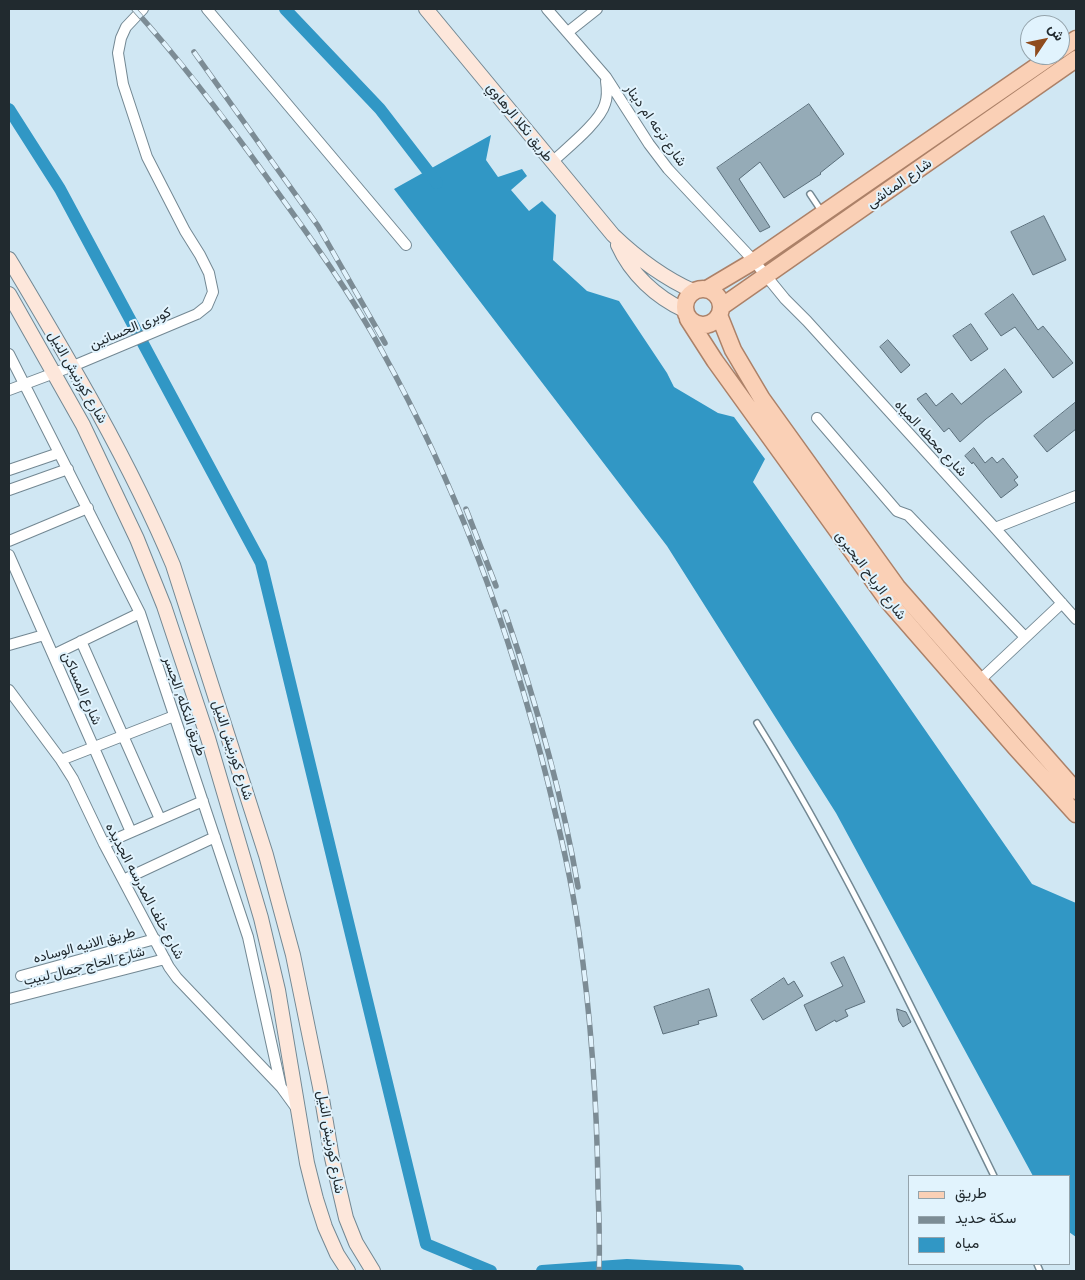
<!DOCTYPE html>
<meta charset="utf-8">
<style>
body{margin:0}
#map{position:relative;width:1085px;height:1280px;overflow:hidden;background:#d0e7f3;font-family:Ubuntu,Vazirmatn,sans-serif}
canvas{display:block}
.frame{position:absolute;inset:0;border:10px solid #212a2f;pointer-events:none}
.legend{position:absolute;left:908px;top:1175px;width:162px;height:90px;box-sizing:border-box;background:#e1f3fd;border:1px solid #94a3ab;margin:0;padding:6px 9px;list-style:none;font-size:15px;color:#212a2f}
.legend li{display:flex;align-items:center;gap:10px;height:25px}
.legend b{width:25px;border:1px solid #94a3ab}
.north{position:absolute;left:1020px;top:15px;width:50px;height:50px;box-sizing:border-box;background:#e1f3fd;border:1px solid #94a3ab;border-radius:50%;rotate:56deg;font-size:14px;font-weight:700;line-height:20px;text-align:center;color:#212a2f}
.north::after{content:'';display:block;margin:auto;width:18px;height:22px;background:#8f4b1d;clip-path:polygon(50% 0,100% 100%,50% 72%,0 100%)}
</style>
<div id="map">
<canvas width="1085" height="1280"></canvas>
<div class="frame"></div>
<ul class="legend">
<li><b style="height:6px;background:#fad0b6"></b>طريق</li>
<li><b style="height:6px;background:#7c8c95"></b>سكة حديد</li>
<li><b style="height:14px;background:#3197c5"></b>مياه</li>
</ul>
<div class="north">ش</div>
</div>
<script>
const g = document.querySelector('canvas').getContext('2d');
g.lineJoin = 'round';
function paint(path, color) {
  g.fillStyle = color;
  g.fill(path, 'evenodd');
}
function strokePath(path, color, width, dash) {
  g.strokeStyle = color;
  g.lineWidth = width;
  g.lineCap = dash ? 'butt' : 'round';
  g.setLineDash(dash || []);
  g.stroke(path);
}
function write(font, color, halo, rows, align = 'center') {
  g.font = font + ' Ubuntu,Vazirmatn,sans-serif';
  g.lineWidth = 4;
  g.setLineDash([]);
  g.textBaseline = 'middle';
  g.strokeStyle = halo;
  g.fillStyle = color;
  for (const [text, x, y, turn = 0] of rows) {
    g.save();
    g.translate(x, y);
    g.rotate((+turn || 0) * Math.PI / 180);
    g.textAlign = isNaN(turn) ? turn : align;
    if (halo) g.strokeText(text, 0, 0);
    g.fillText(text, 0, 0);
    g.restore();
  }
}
paint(new Path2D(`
 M 491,135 L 486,160 L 498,177 L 522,169 L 527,176 L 511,190 L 529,211 L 542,201 L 556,215 L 553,260 L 587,291 L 619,301 L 667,373 L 674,387 L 718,413 L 734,417 L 765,459 L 753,482 L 1032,884 L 1076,903 L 1076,1237 L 1069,1232 L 1069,1176 L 1033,1176 L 836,813 L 667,546 L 394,189 Z`), '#3197c5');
strokePath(new Path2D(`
 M 285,9 L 380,109 L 437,183
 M 9,109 L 60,189 L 261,563 L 426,1244 L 491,1271
 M 542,1271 L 627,1265 L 738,1271`), '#3197c5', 12);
const building = new Path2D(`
 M 809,104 L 844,154 L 820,173 L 821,174 L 784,198 L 760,162 L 739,179 L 770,227 L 760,232 L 717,168 Z
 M 1044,216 L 1066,260 L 1033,275 L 1011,232 Z
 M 1013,294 L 1038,330 L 1043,326 L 1073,363 L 1053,378 L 1015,327 L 1001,336 L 985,314 Z
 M 971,324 L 988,349 L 971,361 L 953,336 Z
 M 888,340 L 910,365 L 901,373 L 880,347 Z
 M 1005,369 L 1022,392 L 986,419 L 960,442 L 949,428 L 944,432 L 917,399 L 926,393 L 936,406 L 952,393 L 961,404 Z
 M 1076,402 L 1076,429 L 1047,452 L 1034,436 Z
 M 974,448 L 985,463 L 992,457 L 997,463 L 1003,458 L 1018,477 L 1014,480 L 1018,485 L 1001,498 L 973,462 L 972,464 L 965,456 Z
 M 844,957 L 865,1002 L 845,1010 L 848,1016 L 836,1022 L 835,1020 L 816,1031 L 804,1005 L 843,986 L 831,963 Z
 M 784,978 L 788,985 L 794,981 L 803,996 L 763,1020 L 751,1000 Z
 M 709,989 L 717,1016 L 698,1021 L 699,1024 L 663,1034 L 654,1007 Z
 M 897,1009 L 906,1012 L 911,1022 L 903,1027 L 899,1021 Z`);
paint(building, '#95abb7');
strokePath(building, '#5b6f7b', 1);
const lane = new Path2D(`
 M 810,194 L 822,212
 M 757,723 C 847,868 919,1023 994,1176
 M 1037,1264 L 1040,1271`);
const street = new Path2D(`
 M 207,9 L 406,245
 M 547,9 L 606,77 L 649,144 L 668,169 L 754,261 L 785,299 L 807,321 L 995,528 L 1076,619
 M 568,32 L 597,9
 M 552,162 C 567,148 600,122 605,104 C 608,96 607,88 606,81
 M 9,354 L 140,613 L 248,937 L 281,1087
 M 9,390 L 73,366 L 197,314 L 207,306 L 213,292 L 209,273 L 200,255 L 185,231 L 147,157 L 123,84 L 118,53 L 121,38 L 126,27 L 143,9
 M 817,418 L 897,511 L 908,515 L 1025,637
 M 9,470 L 59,453
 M 9,490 L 68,469
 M 995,528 L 1076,496
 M 9,541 L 88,508
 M 9,555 L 131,832
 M 81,641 L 160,819
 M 9,645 L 44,635
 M 53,655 L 140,613
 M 979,681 L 1062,603
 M 9,690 L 61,760 L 73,779 L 104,844 L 169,967 L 177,978 L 281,1087 L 297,1109
 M 61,760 L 174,716
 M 104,844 L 203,801
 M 123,880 L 215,837
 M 21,976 L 155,939
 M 9,999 L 165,959`);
const secondary = new Path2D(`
 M 426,9 L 613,235 C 637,258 662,277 693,291
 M 618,245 C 631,274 656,297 684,310
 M 9,259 C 68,358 128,458 173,565 L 266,855 L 293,955 L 320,1087 L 332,1158 L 346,1218 L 356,1243 L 373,1271
 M 9,294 L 83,425 L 137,539 L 164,606 L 208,738 L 261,918 L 278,990 L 307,1163 L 316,1199 L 325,1227 L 337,1254 L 348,1271`);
const primary = new Path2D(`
 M 1060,50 L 1076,39
 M685 307a18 18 0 1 1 36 0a18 18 0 1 1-36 0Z
 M 707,289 L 754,261 L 1053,55
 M 721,307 L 1076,59
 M 719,315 L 733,350 L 762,399 L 897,587 L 1076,791
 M 688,319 L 715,361 L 888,601 L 1016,748 L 1076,814`);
strokePath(lane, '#738893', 8);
strokePath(street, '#738893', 12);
strokePath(secondary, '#738893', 16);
strokePath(primary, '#ac8168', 19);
strokePath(lane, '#fff', 5);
strokePath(street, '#fff', 10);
strokePath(secondary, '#fde7db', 14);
strokePath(primary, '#fad0b6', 16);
const rail = new Path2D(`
 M 134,9 C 184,64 228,123 271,183 C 310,237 350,292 382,351 C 457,486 511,633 548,783 C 560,832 572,882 579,933 C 591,1018 597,1102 598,1188 C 599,1216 600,1244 599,1271
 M 194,52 L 318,226 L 385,343
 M 466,509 L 496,586
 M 505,612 C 536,702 562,793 578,887`);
strokePath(rail, '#7c8c95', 5.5);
strokePath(rail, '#e1f3fd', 4, [11]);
write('14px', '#212a2f', '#e1f3fd', [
 ["طريق نكلا الرهاوي",520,122,51],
 ["شارع ترعه ام دينار",656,125,55],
 ["شارع المناشى",899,183,-35],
 ["كوبرى الحسانين",130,328,-23],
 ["شارع كورنيش النيل",78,377,60],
 ["شارع محطه المياه",931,438,47],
 ["شارع الرياح البحيرى",871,575,53],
 ["شارع المساكن",82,688,66],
 ["طريق النكله, الجسر",185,706,71],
 ["شارع كورنيش النيل",233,750,72],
 ["شارع خلف المدرسه الجديده",145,891,62],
 ["طريق الانيه الوساده",84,945,-15],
 ["شارع الحاج جمال لبيب",84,966,-14],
 ["شارع كورنيش النيل",331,1142,80]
]);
</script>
